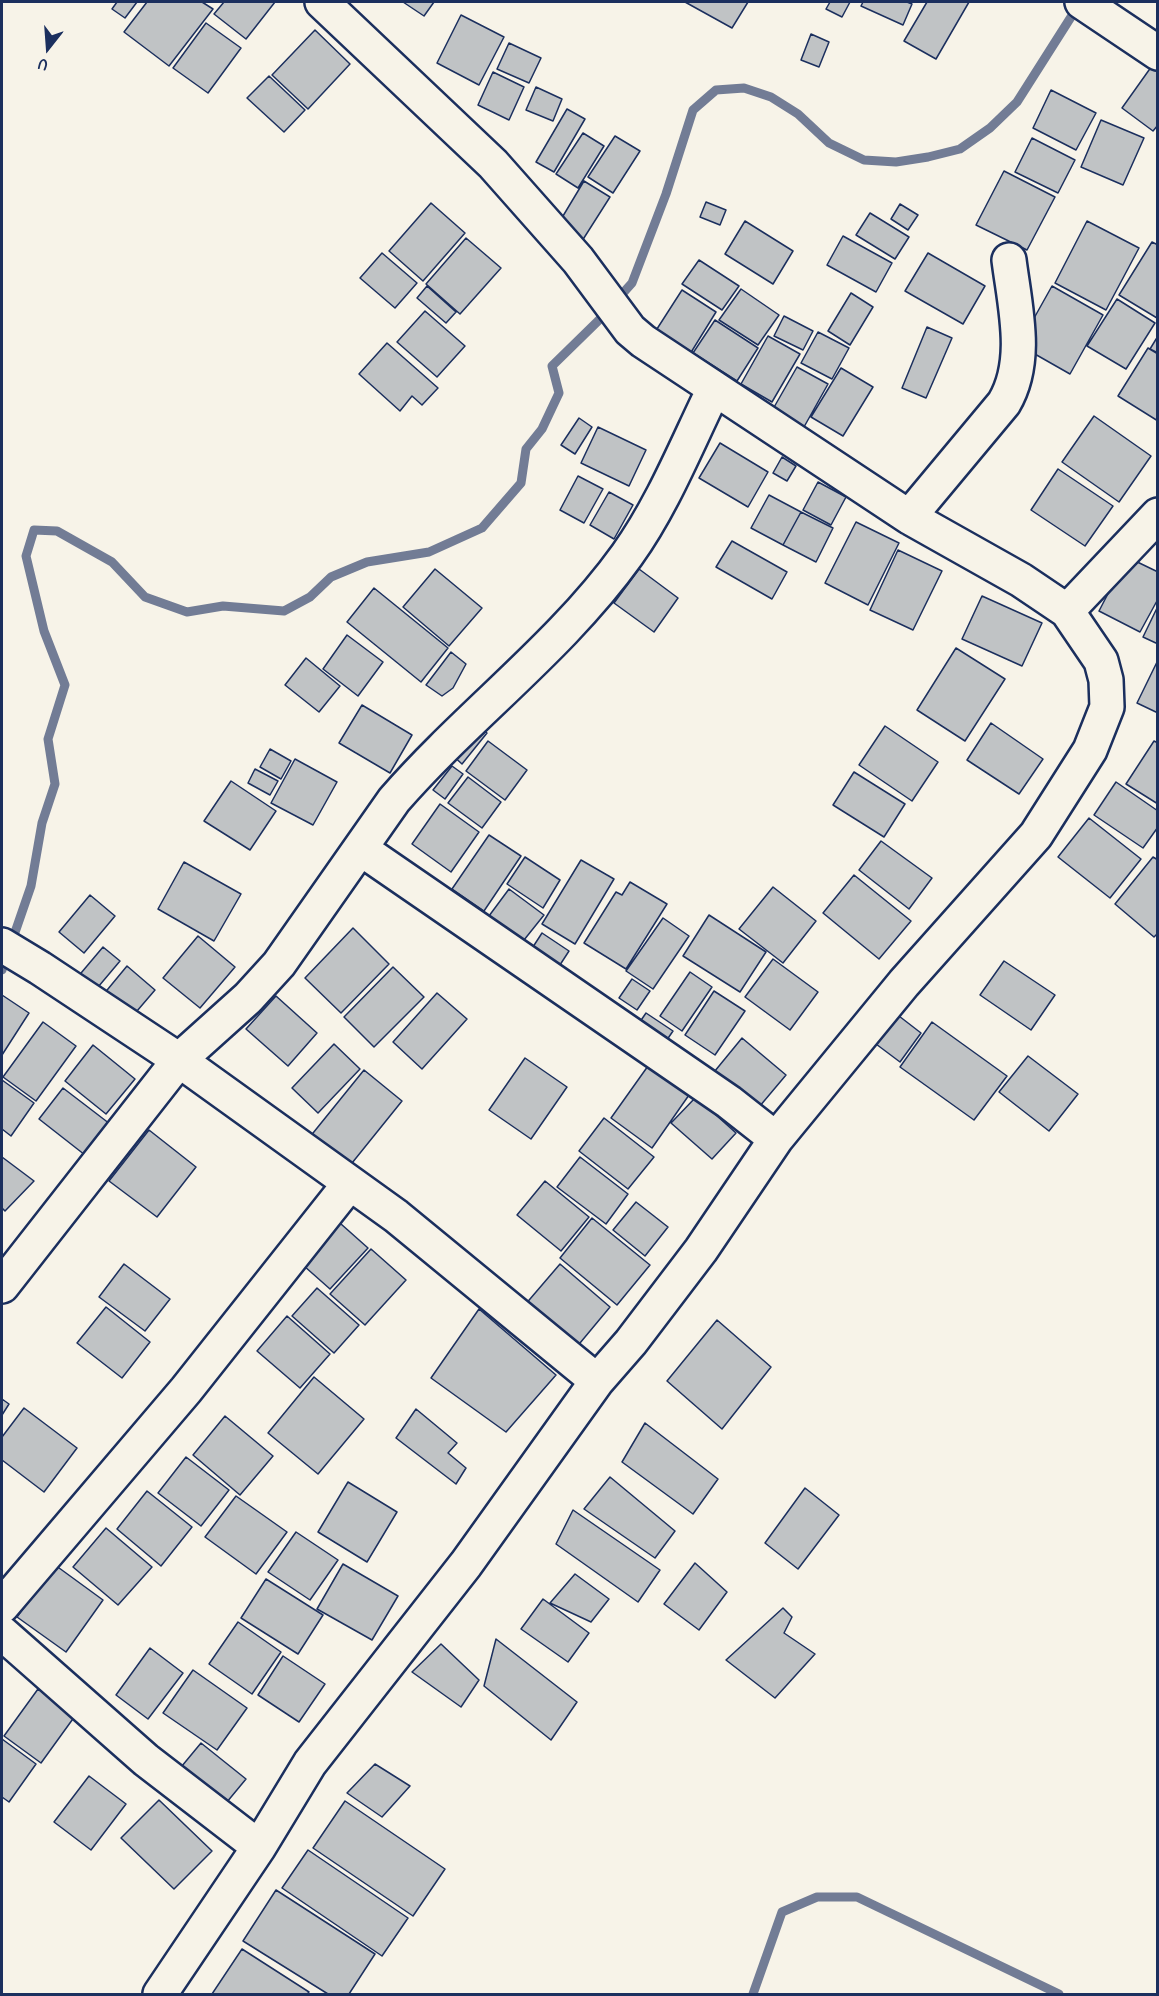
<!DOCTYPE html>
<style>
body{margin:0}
#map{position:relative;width:1159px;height:1996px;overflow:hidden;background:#f7f3e8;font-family:"Patrick Hand",sans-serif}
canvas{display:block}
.frame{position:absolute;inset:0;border:3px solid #1b2f5e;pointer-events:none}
.north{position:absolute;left:18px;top:18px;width:60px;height:60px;-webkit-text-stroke:4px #f7f3e8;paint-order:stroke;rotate:197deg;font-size:16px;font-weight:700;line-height:24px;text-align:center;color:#1b2f5e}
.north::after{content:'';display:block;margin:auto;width:21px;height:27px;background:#1b2f5e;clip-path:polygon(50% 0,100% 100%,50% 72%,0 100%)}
</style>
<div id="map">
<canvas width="1159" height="1996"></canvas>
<div class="frame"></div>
<div class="north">U</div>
</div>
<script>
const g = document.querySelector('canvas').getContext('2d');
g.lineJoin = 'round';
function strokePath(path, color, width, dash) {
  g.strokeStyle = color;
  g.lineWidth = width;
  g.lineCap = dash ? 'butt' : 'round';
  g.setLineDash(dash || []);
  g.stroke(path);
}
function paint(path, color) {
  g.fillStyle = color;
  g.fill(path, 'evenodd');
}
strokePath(new Path2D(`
 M 2,970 L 31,886 L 42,823 L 55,784 L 48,739 L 65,685 L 44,631 L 26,556 L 34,530 L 57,531 L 112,562 L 145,597 L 187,612 L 223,606 L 284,611 L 310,597 L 331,577 L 367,562 L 429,552 L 482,528 L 521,483 L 526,449 L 542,429 L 559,393 L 552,366 L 598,321 L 632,283 L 666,194 L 693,110 L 716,90 L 744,88 L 771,97 L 798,114 L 829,143 L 864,160 L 896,162 L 928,157 L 960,149 L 990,128 L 1017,102 L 1078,6
 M 753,1994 L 782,1912 L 817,1897 L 857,1897 L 1059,1994`), '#727c95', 9);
const building = new Path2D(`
 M 117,2 L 137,2 L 125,18 L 112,9 Z
 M 147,2 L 202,2 L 213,9 L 169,66 L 124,32 Z
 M 224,2 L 275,2 L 246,39 L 214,14 Z
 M 403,2 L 434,2 L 424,16 Z
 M 685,2 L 748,2 L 732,28 Z
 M 830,2 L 850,2 L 842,17 L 826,9 Z
 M 863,2 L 907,2 L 912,4 L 903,25 L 861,6 Z
 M 927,2 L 969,2 L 936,59 L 904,41 Z
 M 461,15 L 504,37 L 479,85 L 437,63 Z
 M 206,23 L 241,48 L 208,93 L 173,68 Z
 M 315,30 L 350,64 L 308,109 L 272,75 Z
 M 811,34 L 829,42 L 819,67 L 801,60 Z
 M 509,43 L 541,58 L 529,83 L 497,69 Z
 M 1154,63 L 1158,65 L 1158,125 L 1153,131 L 1122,108 Z
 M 493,72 L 524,87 L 509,120 L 478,105 Z
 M 269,76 L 305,110 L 284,132 L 247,98 Z
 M 536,87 L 562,99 L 553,121 L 526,110 Z
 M 1051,90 L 1096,113 L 1076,150 L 1033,128 Z
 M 567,109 L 585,119 L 554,172 L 536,162 Z
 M 1101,120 L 1144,138 L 1123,185 L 1081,167 Z
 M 583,133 L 604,146 L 578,188 L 556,174 Z
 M 615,136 L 640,151 L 613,193 L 588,177 Z
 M 1032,138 L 1075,160 L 1058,193 L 1015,172 Z
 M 1004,171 L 1055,197 L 1027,250 L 976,225 Z
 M 584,181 L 610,197 L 582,241 L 557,226 Z
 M 706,202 L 726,210 L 720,225 L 700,217 Z
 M 431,203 L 465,233 L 423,281 L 389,251 Z
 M 900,204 L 918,215 L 908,230 L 891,219 Z
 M 870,213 L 909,237 L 895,259 L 856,235 Z
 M 745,221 L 793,251 L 773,284 L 725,254 Z
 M 1087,221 L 1139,248 L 1106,310 L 1055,283 Z
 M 843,236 L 892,263 L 876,292 L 827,265 Z
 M 466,238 L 501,268 L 460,314 L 426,284 Z
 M 1152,242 L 1158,245 L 1157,318 L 1119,295 Z
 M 382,253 L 417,283 L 395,308 L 360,278 Z
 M 928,253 L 985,286 L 963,324 L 905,291 Z
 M 699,260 L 739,286 L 722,310 L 682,284 Z
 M 427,286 L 456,312 L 446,323 L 417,298 Z
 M 1052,286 L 1103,315 L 1070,374 L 1019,345 Z
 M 741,289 L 779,315 L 758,345 L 719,320 Z
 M 682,290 L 716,312 L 690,354 L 655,332 Z
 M 851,293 L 873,307 L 850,345 L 828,331 Z
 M 1117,299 L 1155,323 L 1126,369 L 1087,346 Z
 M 425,311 L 465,346 L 437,377 L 397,342 Z
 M 784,316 L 813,331 L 803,350 L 774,336 Z
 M 715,320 L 758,348 L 737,381 L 693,353 Z
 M 927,327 L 952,338 L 926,398 L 902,388 Z
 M 818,332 L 849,348 L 832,379 L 801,363 Z
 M 768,336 L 800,354 L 772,402 L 741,384 Z
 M 1158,336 L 1158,353 L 1150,349 Z
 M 387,343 L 438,388 L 422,405 L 412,396 L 400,411 L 359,374 Z
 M 1148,348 L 1158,354 L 1158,421 L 1118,396 Z
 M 797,367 L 828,384 L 804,427 L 773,409 Z
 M 841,368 L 873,387 L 843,436 L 811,417 Z
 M 1094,416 L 1151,456 L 1119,502 L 1062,462 Z
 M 579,418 L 592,427 L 575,454 L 561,445 Z
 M 598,427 L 646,450 L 629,486 L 581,463 Z
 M 720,443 L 768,472 L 748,507 L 699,478 Z
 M 782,457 L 796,466 L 787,481 L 773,473 Z
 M 1058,469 L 1113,506 L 1085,546 L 1031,510 Z
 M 578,476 L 603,489 L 584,523 L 560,510 Z
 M 818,482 L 846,497 L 831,525 L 803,510 Z
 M 609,492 L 633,505 L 614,539 L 590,525 Z
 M 769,495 L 801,512 L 783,545 L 751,528 Z
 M 801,512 L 833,528 L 816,562 L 783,545 Z
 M 856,522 L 899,543 L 868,605 L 825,583 Z
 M 732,541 L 787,572 L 772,599 L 716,567 Z
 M 898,550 L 942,571 L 913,630 L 870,610 Z
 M 1127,557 L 1158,572 L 1158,599 L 1140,632 L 1099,611 Z
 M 629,563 L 639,569 L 614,603 L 604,596 Z
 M 435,569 L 482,608 L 449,646 L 403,607 Z
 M 639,569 L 678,598 L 654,632 L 614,603 Z
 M 374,588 L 448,648 L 421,682 L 347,622 Z
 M 982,596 L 1042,623 L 1022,666 L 962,639 Z
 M 1158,606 L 1158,644 L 1143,637 Z
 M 347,635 L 383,662 L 358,696 L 323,669 Z
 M 956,648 L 1005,679 L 965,741 L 917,710 Z
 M 451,652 L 466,664 L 453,688 L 442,696 L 426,685 Z
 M 306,658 L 340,686 L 319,712 L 285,685 Z
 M 1158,660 L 1158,713 L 1137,703 Z
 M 362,705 L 412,735 L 390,773 L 339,743 Z
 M 474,723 L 487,733 L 462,764 L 450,753 Z
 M 991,723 L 1043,759 L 1019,794 L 967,760 Z
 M 885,726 L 938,762 L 912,801 L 859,765 Z
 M 488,741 L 527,770 L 505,800 L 466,771 Z
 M 1154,741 L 1158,743 L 1158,804 L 1126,784 Z
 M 270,749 L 291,761 L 281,779 L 260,767 Z
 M 295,759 L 337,782 L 313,825 L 271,803 Z
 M 452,766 L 463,774 L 445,799 L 433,790 Z
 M 255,769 L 278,781 L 270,795 L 248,783 Z
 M 854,772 L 905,804 L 884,837 L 833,805 Z
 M 468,777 L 501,802 L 482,828 L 448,803 Z
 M 231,781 L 276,811 L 250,850 L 204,821 Z
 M 1116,782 L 1158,811 L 1158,827 L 1143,848 L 1094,815 Z
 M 440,804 L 479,832 L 451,872 L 412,844 Z
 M 1089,818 L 1141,859 L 1110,898 L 1058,857 Z
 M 489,835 L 521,856 L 484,911 L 452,889 Z
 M 881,841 L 932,878 L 909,909 L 859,870 Z
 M 525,857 L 560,880 L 543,908 L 507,884 Z
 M 1153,857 L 1158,860 L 1158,933 L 1154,937 L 1115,904 Z
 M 581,860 L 614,879 L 575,944 L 542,924 Z
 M 184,862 L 241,894 L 214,941 L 158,909 Z
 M 854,875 L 911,921 L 879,959 L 823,913 Z
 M 630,882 L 667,904 L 626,969 L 584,943 L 616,892 L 622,895 Z
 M 773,887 L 816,921 L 783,963 L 739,929 Z
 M 509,889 L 544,915 L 520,945 L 486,920 Z
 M 90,895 L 115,916 L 84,953 L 59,932 Z
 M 709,915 L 766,952 L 740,992 L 683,956 Z
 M 663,918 L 689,936 L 653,989 L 626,971 Z
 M 353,928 L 389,964 L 341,1013 L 305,978 Z
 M 542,933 L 569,951 L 556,971 L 529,953 Z
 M 198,936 L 235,967 L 200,1008 L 163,978 Z
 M 103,947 L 120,961 L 93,993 L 76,979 Z
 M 773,959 L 818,992 L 790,1030 L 745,997 Z
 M 1004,961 L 1055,995 L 1031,1030 L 980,995 Z
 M 127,966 L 155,990 L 131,1018 L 103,995 Z
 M 393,967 L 424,997 L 374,1047 L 344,1017 Z
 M 690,972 L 712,987 L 682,1031 L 660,1016 Z
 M 632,979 L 650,991 L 637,1010 L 619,998 Z
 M 714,991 L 745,1011 L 715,1055 L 685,1035 Z
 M 437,993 L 467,1019 L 422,1069 L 393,1042 Z
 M 2,995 L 29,1013 L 2,1055 Z
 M 276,996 L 317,1033 L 288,1066 L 246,1029 Z
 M 886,1006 L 921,1033 L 900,1062 L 864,1035 Z
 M 646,1013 L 673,1031 L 662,1047 L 635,1029 Z
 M 43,1022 L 76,1046 L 36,1101 L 3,1077 Z
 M 932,1022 L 1007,1076 L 974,1120 L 900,1067 Z
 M 742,1038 L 786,1075 L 754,1113 L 710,1077 Z
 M 334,1044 L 360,1069 L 318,1113 L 292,1088 Z
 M 93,1045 L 135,1079 L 106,1114 L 65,1081 Z
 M 1028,1056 L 1078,1094 L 1049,1131 L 999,1092 Z
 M 525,1058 L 567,1087 L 531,1139 L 489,1110 Z
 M 648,1066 L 689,1095 L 652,1148 L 611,1118 Z
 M 364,1070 L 402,1101 L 348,1168 L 309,1138 Z
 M 2,1080 L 34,1103 L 11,1136 L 2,1129 Z
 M 63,1088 L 110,1124 L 85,1155 L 39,1119 Z
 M 696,1097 L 736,1133 L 712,1159 L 671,1123 Z
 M 604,1118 L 654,1157 L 628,1189 L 579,1151 Z
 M 149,1130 L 196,1167 L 157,1217 L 109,1181 Z
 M 2,1157 L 34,1181 L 5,1211 L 2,1208 Z
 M 580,1157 L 628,1194 L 606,1224 L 557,1187 Z
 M 545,1181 L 589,1217 L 561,1251 L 517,1215 Z
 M 636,1202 L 668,1227 L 645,1256 L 613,1230 Z
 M 332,1216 L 368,1248 L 330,1289 L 295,1258 Z
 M 592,1218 L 650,1265 L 617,1305 L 560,1258 Z
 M 371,1249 L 406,1280 L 365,1325 L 330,1294 Z
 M 124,1264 L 170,1299 L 145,1331 L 99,1297 Z
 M 560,1264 L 610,1307 L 575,1349 L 524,1306 Z
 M 317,1288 L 359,1325 L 334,1353 L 292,1316 Z
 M 106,1307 L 150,1342 L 122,1378 L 77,1343 Z
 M 479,1309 L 556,1375 L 506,1432 L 431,1378 Z
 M 287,1316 L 330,1354 L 300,1388 L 257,1351 Z
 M 717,1320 L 771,1367 L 722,1429 L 667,1381 Z
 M 314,1377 L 364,1419 L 318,1474 L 268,1433 Z
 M 2,1399 L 9,1404 L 2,1415 Z
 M 24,1408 L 77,1448 L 44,1492 L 2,1460 L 2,1437 Z
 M 416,1409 L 457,1443 L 448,1453 L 466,1468 L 456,1484 L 396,1438 Z
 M 225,1416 L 273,1456 L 240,1495 L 193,1455 Z
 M 645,1423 L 718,1479 L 693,1514 L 622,1462 Z
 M 186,1457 L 229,1490 L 201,1526 L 158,1493 Z
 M 610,1477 L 675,1531 L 655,1558 L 584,1509 Z
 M 348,1482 L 397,1512 L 367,1562 L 318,1532 Z
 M 805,1488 L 839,1515 L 798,1569 L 765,1543 Z
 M 147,1491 L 192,1527 L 161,1566 L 117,1529 Z
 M 236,1496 L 287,1532 L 256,1574 L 205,1537 Z
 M 573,1510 L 660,1570 L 638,1602 L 556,1544 Z
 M 106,1528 L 152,1567 L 118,1605 L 73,1567 Z
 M 296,1532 L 338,1560 L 310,1600 L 268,1572 Z
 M 695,1563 L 727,1592 L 699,1630 L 664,1604 Z
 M 343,1564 L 398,1596 L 372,1640 L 317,1609 Z
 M 55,1565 L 103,1600 L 66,1652 L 17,1617 Z
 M 575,1574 L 609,1599 L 591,1622 L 550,1603 Z
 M 266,1579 L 323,1615 L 298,1654 L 241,1618 Z
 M 543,1599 L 589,1633 L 568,1662 L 521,1629 Z
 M 783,1608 L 792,1617 L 784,1633 L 815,1654 L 775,1698 L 726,1660 Z
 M 238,1622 L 281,1652 L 252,1694 L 209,1664 Z
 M 496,1639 L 577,1702 L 551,1740 L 484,1686 Z
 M 441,1644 L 479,1680 L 461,1707 L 412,1672 Z
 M 150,1648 L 183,1673 L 148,1719 L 116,1695 Z
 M 283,1656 L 325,1684 L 299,1722 L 258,1695 Z
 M 193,1670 L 247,1708 L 217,1750 L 163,1713 Z
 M 38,1689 L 75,1716 L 41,1763 L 4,1736 Z
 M 2,1739 L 36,1764 L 9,1802 L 2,1797 Z
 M 201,1743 L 246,1779 L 217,1814 L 172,1778 Z
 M 375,1764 L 410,1786 L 382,1817 L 347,1793 Z
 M 89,1776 L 126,1804 L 91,1850 L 54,1822 Z
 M 159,1800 L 212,1851 L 174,1889 L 121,1838 Z
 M 345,1801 L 445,1869 L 413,1916 L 313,1848 Z
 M 308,1850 L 408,1918 L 382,1956 L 282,1888 Z
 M 276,1890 L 375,1954 L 349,1994 L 328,1994 L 243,1941 Z
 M 242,1949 L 309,1992 L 307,1994 L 212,1994 Z`);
paint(building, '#c0c3c5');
strokePath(building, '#1b2f5e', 1.5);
const minor = new Path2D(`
 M 1082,2 L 1158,53
 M 909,517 L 1004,403 C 1029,361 1015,307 1009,260
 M 1067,611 L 1158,515
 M 361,849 L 729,1102 L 776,1139
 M 2,945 L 40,968 L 179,1060 L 396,1216 L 597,1381
 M 2,1286 L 179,1060 L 248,998 L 279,964 L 394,800 C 468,715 561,647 627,555 C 663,505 687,444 714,389
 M 2,1606 L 186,1390 L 350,1183
 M 2,1633 L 146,1760 L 259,1847
 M 160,1994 L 259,1847 L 310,1763 L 466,1564 L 597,1381 L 631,1342 L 701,1250 L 776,1139 L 904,983 L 1036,835 L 1090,750 L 1107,707 L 1106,680 L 1101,661 L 1067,611 L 1021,580 L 909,517 L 643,341 L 630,330 L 578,260 L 493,164 L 322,2`);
strokePath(minor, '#1b2f5e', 38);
strokePath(minor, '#f7f3e8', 33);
</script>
